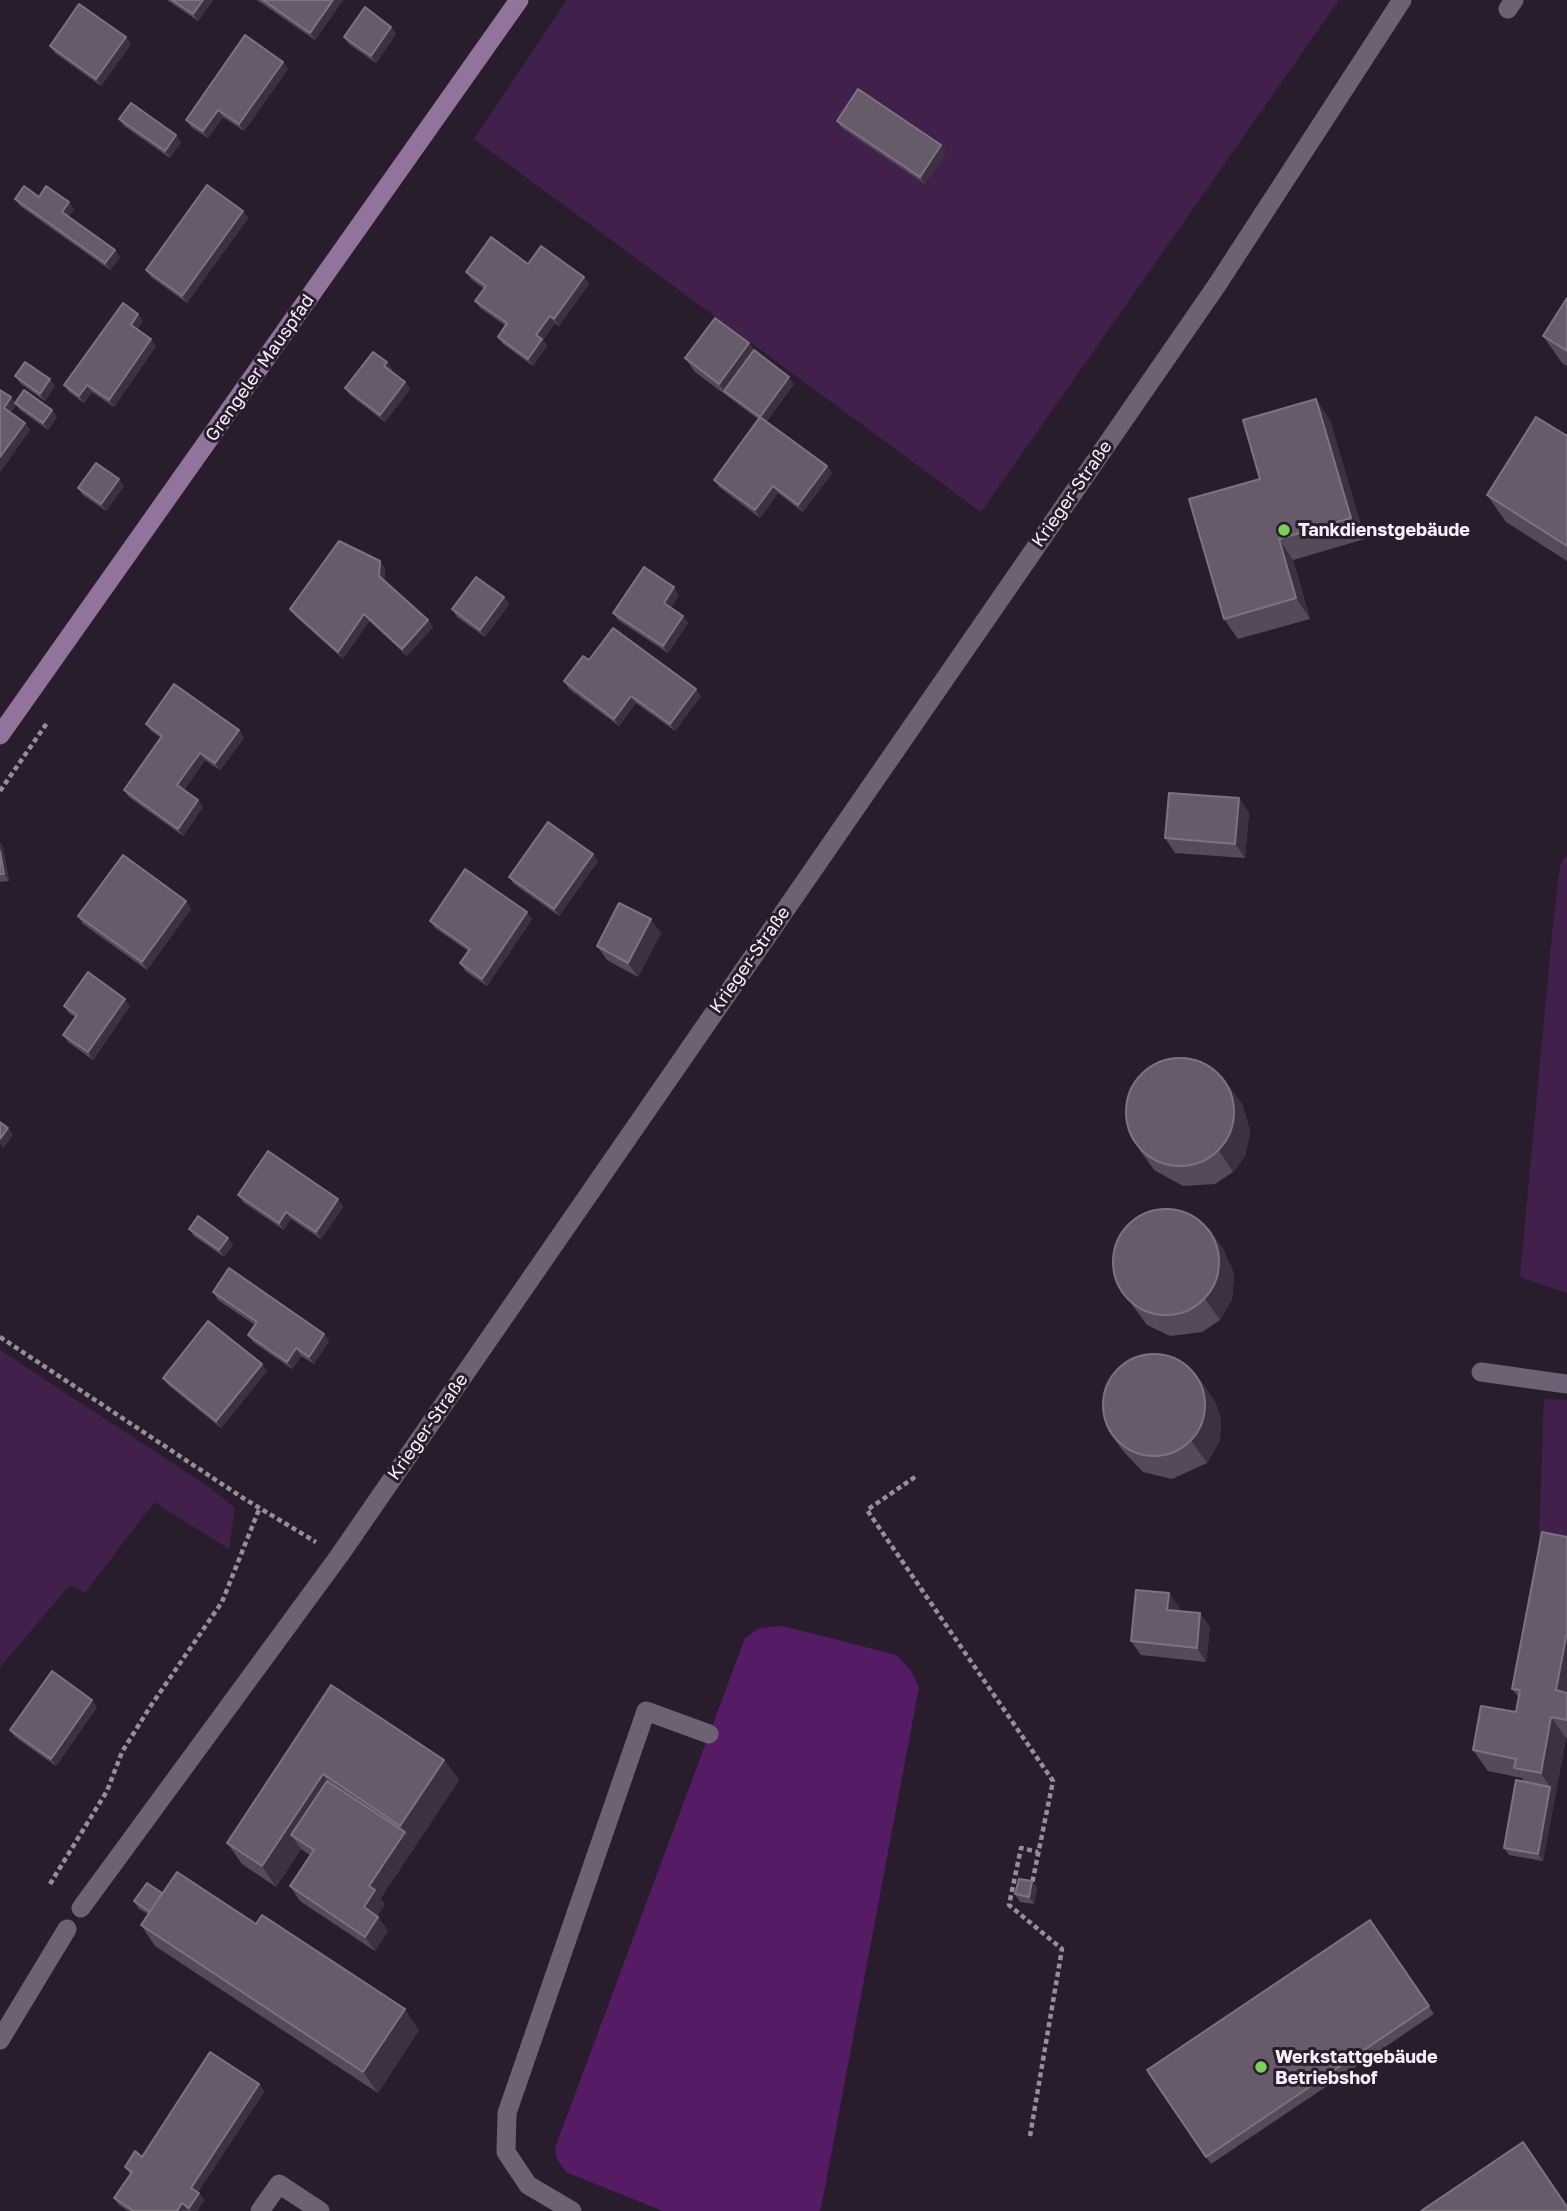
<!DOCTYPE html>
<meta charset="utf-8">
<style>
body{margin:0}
canvas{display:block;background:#291d2d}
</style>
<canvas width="1567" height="2211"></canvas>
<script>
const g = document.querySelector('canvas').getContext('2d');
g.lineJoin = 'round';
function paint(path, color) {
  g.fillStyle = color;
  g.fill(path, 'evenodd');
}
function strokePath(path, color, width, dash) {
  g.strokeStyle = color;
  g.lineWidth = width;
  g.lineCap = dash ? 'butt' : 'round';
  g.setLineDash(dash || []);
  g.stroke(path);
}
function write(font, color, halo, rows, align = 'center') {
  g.font = font + ' "Golos Text",sans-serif';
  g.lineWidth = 6;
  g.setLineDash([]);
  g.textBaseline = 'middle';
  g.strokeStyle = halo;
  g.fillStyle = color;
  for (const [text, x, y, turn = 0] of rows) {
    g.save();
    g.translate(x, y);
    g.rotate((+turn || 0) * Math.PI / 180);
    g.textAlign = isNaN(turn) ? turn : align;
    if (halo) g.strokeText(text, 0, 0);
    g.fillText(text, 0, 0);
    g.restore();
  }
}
paint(new Path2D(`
 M 567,0 L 1339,0 L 981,512 L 474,139 Z
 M 1567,854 L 1567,1293 L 1520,1277 L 1553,925 L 1560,866 Z
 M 0,1350 L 207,1486 L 235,1508 L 229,1549 L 154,1502 L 85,1593 L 70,1585 L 0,1667 Z
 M 1544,1399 L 1567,1400 L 1567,1544 L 1539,1538 Z`), '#41214b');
paint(new Path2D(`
 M 783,1626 L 896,1655 L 910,1669 L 919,1687 L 821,2208 L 819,2211 L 663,2211 L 566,2172 L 557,2159 L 555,2148 L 745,1638 L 760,1628 Z`), '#551c65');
strokePath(new Path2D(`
 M 0,791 L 47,723
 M 0,1337 L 243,1498 L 316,1542
 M 915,1477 L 867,1510 L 1053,1781 L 1032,1884
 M 50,1884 L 107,1791 L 122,1752 L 150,1707 L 222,1602 L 260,1507
 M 1030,2136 L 1062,1949 L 1009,1905 L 1021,1848 L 1038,1852`), '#988d9b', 4.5, [5, 3.5]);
strokePath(new Path2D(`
 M 1508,9 L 1514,0
 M 1481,1372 L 1567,1384
 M 0,2040 L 67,1929
 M 260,2211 L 279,2184 L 320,2211
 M 572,2211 L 528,2185 L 506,2152 L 507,2113 L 646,1711 L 709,1734`), '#6f6174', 19);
strokePath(new Path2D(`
 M 81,1908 L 339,1556 L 1217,285 L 1402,0`), '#6f6174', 19);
strokePath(new Path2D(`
 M 0,735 L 519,0`), '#92739c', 19);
paint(new Path2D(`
 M 167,0 L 213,0 L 198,21 Z
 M 257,0 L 343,0 L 315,40 Z
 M 391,27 L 396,34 L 376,63 L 349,44 L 344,37 Z
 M 131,44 L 101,86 L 55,53 L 50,46 Z
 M 283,62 L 288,69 L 244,131 L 223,117 L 208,138 L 191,127 L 186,120 Z
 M 119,119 L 176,135 L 181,142 L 170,158 L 124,126 Z
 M 837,121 L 946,152 L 925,184 L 842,128 Z
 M 39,197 L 74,209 L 68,217 L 120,257 L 110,270 L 20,206 L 15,199 Z
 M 243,211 L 248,218 L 187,303 L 151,277 L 146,270 Z
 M 528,264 L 584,277 L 589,284 L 559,326 L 555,323 L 543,340 L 547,346 L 533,366 L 503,344 L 498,337 L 506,326 L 480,308 L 475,301 L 484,289 L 471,279 L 466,272 Z
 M 1567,298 L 1567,366 L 1562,363 L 1543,336 Z
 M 143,321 L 137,329 L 156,346 L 114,407 L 92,392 L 84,403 L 69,392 L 64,385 Z
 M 749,343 L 754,350 L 794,384 L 766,422 L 827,466 L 832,473 L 803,512 L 778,493 L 760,518 L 719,487 L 714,480 L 758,419 L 695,372 L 685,358 Z
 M 392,369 L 391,371 L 405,382 L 410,389 L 385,422 L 350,395 L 345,388 Z
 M 15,376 L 55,386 L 45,401 L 20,383 Z
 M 11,397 L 15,403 L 57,417 L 48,430 L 20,410 L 16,405 L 10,413 L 25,423 L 30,430 L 0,472 Z
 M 1330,420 L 1365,539 L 1293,560 L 1310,619 L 1238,639 L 1224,619 L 1260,479 Z
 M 1567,436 L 1567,561 L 1506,522 L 1487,495 Z
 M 124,486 L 106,511 L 83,495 L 78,488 Z
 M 380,561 L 385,569 L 384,581 L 428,620 L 433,627 L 407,656 L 369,621 L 343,659 L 295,616 L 290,609 Z
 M 679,595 L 671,607 L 688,623 L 668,653 L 618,620 L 613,613 Z
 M 504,597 L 509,604 L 485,637 L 457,617 L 452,609 Z
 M 589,660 L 701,696 L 675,731 L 636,703 L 619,726 L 569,689 L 564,681 Z
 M 146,724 L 239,730 L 244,738 L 220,770 L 205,760 L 184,790 L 198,800 L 203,807 L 183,836 L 129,797 L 124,790 L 161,738 L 151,731 Z
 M 1249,812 L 1245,858 L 1175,853 L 1165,838 Z
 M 0,843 L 3,848 L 9,881 L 0,882 Z
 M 598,861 L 559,916 L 514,884 L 509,877 Z
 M 191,909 L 147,970 L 83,924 L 78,916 Z
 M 532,919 L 487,986 L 465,971 L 460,963 L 468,951 L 435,928 L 430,921 Z
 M 661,933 L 638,977 L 607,960 L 597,946 Z
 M 64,1006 L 130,1006 L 93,1060 L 68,1042 L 63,1035 L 76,1018 L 69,1013 Z
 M 1229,1086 L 1243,1106 L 1250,1132 L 1245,1156 L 1233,1172 L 1215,1184 L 1183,1186 L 1154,1170 L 1139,1149 Z
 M 238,1195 L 338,1199 L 343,1207 L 321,1239 L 291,1219 L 284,1230 L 243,1202 Z
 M 189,1229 L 228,1238 L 233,1245 L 224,1257 L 194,1236 Z
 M 1223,1249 L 1234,1274 L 1232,1299 L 1220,1320 L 1202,1332 L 1170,1336 L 1147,1325 L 1116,1283 Z
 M 213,1292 L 324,1334 L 329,1341 L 314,1364 L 301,1356 L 292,1369 L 253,1342 L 248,1335 L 255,1325 L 218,1300 Z
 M 262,1364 L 267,1371 L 221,1428 L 168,1385 L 163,1378 Z
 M 1201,1381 L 1215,1402 L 1221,1419 L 1220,1440 L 1207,1463 L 1172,1479 L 1143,1472 L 1123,1451 L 1108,1430 Z
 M 1567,1537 L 1567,1738 L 1566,1738 L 1543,1861 L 1509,1855 L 1504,1848 L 1524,1782 L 1522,1778 L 1488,1771 L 1473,1750 L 1516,1712 L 1519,1698 L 1512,1689 Z
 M 1179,1607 L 1179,1611 L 1210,1627 L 1206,1662 L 1141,1655 L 1131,1641 Z
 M 331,1685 L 444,1760 L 459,1780 L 380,1899 L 385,1904 L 377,1916 L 388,1931 L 375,1951 L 300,1901 L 290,1886 L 310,1855 L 301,1849 L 276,1887 L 242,1864 L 227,1843 Z
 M 97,1707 L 56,1766 L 15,1737 L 10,1730 Z
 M 1032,1881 L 1037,1888 L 1034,1904 L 1020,1902 L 1015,1894 Z
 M 162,1893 L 419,2030 L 378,2093 L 155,1946 L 141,1925 L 148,1914 L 139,1909 L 134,1901 Z
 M 1370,1920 L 1434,2014 L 1211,2164 L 1147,2070 Z
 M 259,2084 L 264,2092 L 198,2192 L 204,2200 L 197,2211 L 128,2211 L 119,2205 L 114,2198 L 130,2174 L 125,2167 Z`), '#56495a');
paint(new Path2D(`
 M 203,0 L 213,0 L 198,21 L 193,14 Z
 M 333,0 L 343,0 L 315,40 L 310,33 Z
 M 391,27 L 396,34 L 376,63 L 371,56 Z
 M 126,37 L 131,44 L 101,86 L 96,79 Z
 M 283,62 L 288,69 L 244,131 L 239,124 Z
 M 218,110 L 223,117 L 208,138 L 203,131 Z
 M 176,135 L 181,142 L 170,158 L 165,151 Z
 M 941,145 L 946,152 L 925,184 L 920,177 Z
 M 69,202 L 74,209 L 67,219 L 62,212 Z
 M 243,211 L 248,218 L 187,303 L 182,296 Z
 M 115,250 L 120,257 L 110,270 L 105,263 Z
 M 584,277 L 589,284 L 559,326 L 554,319 Z
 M 138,314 L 143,321 L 136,332 L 131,325 Z
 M 550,316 L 555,323 L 543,340 L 547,346 L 533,366 L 528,359 L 536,335 Z
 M 151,339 L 156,346 L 114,407 L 109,400 Z
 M 749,343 L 759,358 L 724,391 L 719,384 Z
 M 387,362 L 392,369 L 389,373 L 384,366 Z
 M 789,377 L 794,384 L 765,424 L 760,417 Z
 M 50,379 L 55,386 L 45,401 L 40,394 Z
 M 405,382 L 410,389 L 385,422 L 380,415 Z
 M 87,385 L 92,392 L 84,403 L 79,396 Z
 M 11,397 L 16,404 L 9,415 L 4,408 Z
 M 1316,399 L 1330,420 L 1365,539 L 1351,518 Z
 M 52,410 L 57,417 L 48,430 L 43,423 Z
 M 25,423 L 30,430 L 0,472 L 0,457 Z
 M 827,466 L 832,473 L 803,512 L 798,505 Z
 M 119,479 L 124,486 L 106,511 L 101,504 Z
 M 773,486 L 778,493 L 760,518 L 755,510 Z
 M 1279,539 L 1293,560 L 1310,619 L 1296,598 Z
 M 380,561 L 385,569 L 384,583 L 379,576 Z
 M 674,587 L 679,595 L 669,610 L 664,603 Z
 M 504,597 L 509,604 L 485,637 L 480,630 Z
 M 364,614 L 369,621 L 343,659 L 338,652 Z
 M 683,616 L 688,623 L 668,653 L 663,646 Z
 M 428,620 L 433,627 L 407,656 L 402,649 Z
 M 696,689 L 701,696 L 675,731 L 670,724 Z
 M 631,696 L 636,703 L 619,726 L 614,719 Z
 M 239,730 L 244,738 L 220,770 L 215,763 Z
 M 200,753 L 205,760 L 182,792 L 177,785 Z
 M 1239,798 L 1249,812 L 1245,858 L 1235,844 Z
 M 198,800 L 203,807 L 183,836 L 178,829 Z
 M 0,843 L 3,848 L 9,881 L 4,874 L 0,851 Z
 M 593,854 L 598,861 L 559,916 L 554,909 Z
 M 186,901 L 191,909 L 147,970 L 142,962 Z
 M 527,912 L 532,919 L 487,986 L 482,979 Z
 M 651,919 L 661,933 L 638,977 L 628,963 Z
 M 125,999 L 130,1006 L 93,1060 L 88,1052 Z
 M 1229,1086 L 1243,1106 L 1250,1132 L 1245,1156 L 1233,1172 L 1219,1151 Z
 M 8,1128 L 13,1135 L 3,1149 L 0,1144 L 0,1139 Z
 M 338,1199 L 343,1207 L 321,1239 L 316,1232 Z
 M 286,1212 L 291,1219 L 284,1230 L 279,1223 Z
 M 1209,1228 L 1223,1249 L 1234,1274 L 1232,1299 L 1220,1320 L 1205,1299 Z
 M 228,1238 L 233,1245 L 224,1257 L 219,1250 Z
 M 324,1334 L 329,1341 L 314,1364 L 309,1357 Z
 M 296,1348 L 301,1356 L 292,1369 L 287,1362 Z
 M 262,1364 L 267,1371 L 221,1428 L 216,1421 Z
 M 1201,1381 L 1215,1402 L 1221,1419 L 1220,1440 L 1207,1463 L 1192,1442 Z
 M 1169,1593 L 1179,1607 L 1177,1624 L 1167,1610 Z
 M 1200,1613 L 1210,1627 L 1206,1662 L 1197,1648 Z
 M 1567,1632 L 1567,1706 L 1556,1690 Z
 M 92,1700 L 97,1707 L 56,1766 L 51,1759 Z
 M 1551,1717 L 1566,1738 L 1543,1861 L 1538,1854 L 1550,1787 L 1541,1773 Z
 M 444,1760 L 459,1780 L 415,1847 L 400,1826 Z
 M 323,1774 L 337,1795 L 291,1835 L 301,1849 L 276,1887 L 262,1866 Z
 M 405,1832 L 415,1847 L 380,1899 L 385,1904 L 374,1922 L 364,1907 L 369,1886 Z
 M 1032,1881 L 1037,1888 L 1034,1904 L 1029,1897 Z
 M 378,1917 L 388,1931 L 375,1951 L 365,1937 Z
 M 405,2009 L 419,2030 L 378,2093 L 363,2072 Z
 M 259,2084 L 264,2092 L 196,2195 L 191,2188 Z
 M 199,2193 L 204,2200 L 197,2211 L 191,2211 L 189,2208 Z
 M 182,2203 L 187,2210 L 177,2211 Z`), '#3d3041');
const building = new Path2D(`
 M 172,0 L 203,0 L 193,14 Z
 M 263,0 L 333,0 L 310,33 Z
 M 79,4 L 126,37 L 96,79 L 50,46 Z
 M 365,7 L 391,27 L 371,56 L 344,37 Z
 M 245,35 L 283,62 L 239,124 L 218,110 L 203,131 L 186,120 Z
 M 858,89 L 941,145 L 920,177 L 837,121 Z
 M 131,103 L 176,135 L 165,151 L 119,119 Z
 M 207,185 L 243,211 L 182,296 L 146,270 Z
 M 24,186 L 39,197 L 46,186 L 69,202 L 62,212 L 115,250 L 105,263 L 15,199 Z
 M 491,237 L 528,264 L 541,246 L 584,277 L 554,319 L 550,316 L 536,335 L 542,339 L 528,359 L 498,337 L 507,323 L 475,301 L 486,286 L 466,272 Z
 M 1567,298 L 1567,351 L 1543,336 Z
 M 123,303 L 138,314 L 131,325 L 151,339 L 109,400 L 87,385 L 79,396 L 64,385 Z
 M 715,318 L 749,343 L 719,384 L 685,358 Z
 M 754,350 L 789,377 L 760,417 L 827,466 L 798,505 L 773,486 L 755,510 L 714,480 L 760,417 L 724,391 Z
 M 373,352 L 387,362 L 384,366 L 405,382 L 380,415 L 345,388 Z
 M 25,362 L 50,379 L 40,394 L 15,376 Z
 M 0,390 L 11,397 L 4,408 L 25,423 L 0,457 Z
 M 24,390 L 52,410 L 43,423 L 15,403 Z
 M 1316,399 L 1351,518 L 1279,539 L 1296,598 L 1224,619 L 1189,499 L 1260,479 L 1243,420 Z
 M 1536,417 L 1567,436 L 1567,546 L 1487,495 Z
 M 96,463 L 119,479 L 101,504 L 78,488 Z
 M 339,541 L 380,561 L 379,576 L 428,620 L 402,649 L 364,614 L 338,652 L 290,609 Z
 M 644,567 L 674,587 L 664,603 L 683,616 L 663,646 L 613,613 Z
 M 476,577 L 504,597 L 480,630 L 452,609 Z
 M 613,628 L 696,689 L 670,724 L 631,696 L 614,719 L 564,681 L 583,656 L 589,660 Z
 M 174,684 L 239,730 L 215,763 L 200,753 L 177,785 L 198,800 L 178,829 L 124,790 L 162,736 L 146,724 Z
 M 1169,793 L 1239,798 L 1235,844 L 1165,838 Z
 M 548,822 L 593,854 L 554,909 L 509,877 Z
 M 0,851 L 4,874 L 0,874 Z
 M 123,855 L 186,901 L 142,962 L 78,916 Z
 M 465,869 L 527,912 L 482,979 L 460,963 L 470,949 L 430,921 Z
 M 619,903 L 651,919 L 628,963 L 597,946 Z
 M 88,972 L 125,999 L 88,1052 L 63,1035 L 77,1015 L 64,1006 Z
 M1126 1112a54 54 0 1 1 108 0a54 54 0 1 1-108 0Z
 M 0,1122 L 8,1128 L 0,1139 Z
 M 268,1151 L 338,1199 L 316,1232 L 286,1212 L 279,1223 L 238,1195 Z
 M1113 1262a53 53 0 1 1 106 0a53 53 0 1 1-106 0Z
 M 198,1216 L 228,1238 L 219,1250 L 189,1229 Z
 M 229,1268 L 324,1334 L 309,1357 L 296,1348 L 287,1362 L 248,1335 L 257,1322 L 213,1292 Z
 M 208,1321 L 262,1364 L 216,1421 L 163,1378 Z
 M1103 1405a51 51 0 1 1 102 0a51 51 0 1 1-102 0Z
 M 1542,1532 L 1567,1537 L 1567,1632 L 1556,1690 L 1567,1693 L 1567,1720 L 1551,1717 L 1541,1773 L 1514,1768 L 1516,1759 L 1473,1750 L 1481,1706 L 1516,1712 L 1520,1690 L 1512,1689 Z
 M 1136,1590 L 1169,1593 L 1167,1610 L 1200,1613 L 1197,1648 L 1131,1641 Z
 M 52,1671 L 92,1700 L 51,1759 L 10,1730 Z
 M 331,1685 L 444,1760 L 400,1826 L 323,1774 L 262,1866 L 227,1843 Z
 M 1516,1780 L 1550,1787 L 1538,1854 L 1504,1848 Z
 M 327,1781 L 405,1832 L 369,1886 L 375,1890 L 364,1907 L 378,1917 L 365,1937 L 290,1886 L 314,1850 L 291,1835 Z
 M 177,1872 L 256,1924 L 262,1915 L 405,2009 L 363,2072 L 141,1925 Z
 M 1019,1879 L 1032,1881 L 1029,1897 L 1015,1894 Z
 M 147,1883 L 162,1893 L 150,1912 L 134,1901 Z
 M 1370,1920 L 1429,2006 L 1206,2157 L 1147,2070 Z
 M 210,2052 L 259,2084 L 191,2188 L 199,2193 L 189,2208 L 182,2203 L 177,2211 L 134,2211 L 114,2198 L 132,2172 L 125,2167 L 135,2151 L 142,2157 Z
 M 1523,2142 L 1567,2207 L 1567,2211 L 1421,2211 Z`);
paint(building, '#675b6b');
strokePath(building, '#7e7281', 2);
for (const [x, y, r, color] of [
 [1284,530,7,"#7ad156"],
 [1261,2067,7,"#7ad156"]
]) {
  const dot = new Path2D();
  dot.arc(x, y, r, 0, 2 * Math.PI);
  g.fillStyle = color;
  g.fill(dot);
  strokePath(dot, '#291d2d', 2.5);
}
write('18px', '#f7eef9', '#291d2d', [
 ["Grengeler Mauspfad",260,368,-55],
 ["Krieger-Straße",1072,494,-55],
 ["Krieger-Straße",750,960,-55],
 ["Krieger-Straße",428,1427,-55]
]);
write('bold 18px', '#f7eef9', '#291d2d', [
 ["Tankdienstgebäude",1298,530],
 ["Werkstattgebäude",1275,2057],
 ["Betriebshof",1275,2078]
], 'left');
</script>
